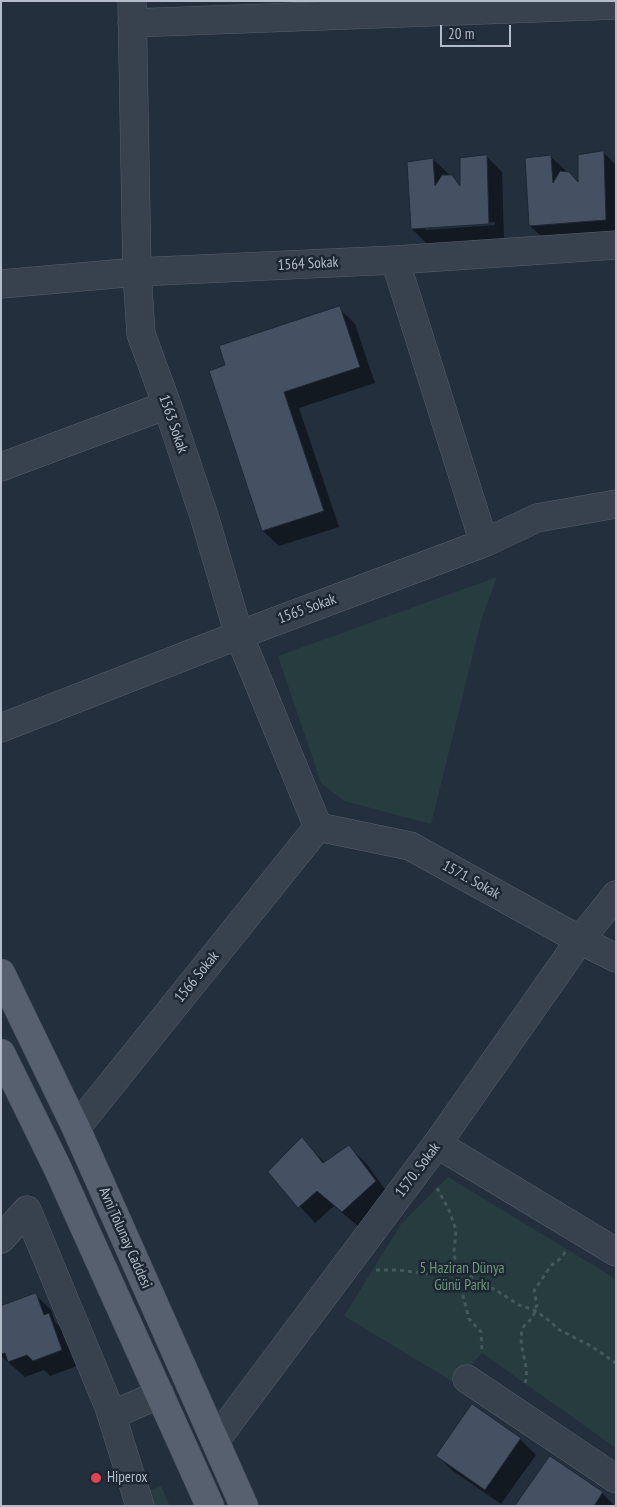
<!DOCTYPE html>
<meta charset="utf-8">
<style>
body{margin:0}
#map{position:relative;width:617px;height:1507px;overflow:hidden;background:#242f3e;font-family:"PT Sans Narrow",sans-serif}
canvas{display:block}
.frame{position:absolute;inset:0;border:2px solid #b4bcc9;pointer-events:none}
.scale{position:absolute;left:440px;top:25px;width:71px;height:22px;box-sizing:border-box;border:2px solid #b4bcc9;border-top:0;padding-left:6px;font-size:15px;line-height:18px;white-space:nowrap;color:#b4bcc9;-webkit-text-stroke:4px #1d2633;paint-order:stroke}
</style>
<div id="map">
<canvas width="617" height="1507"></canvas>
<div class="frame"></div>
<div class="scale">20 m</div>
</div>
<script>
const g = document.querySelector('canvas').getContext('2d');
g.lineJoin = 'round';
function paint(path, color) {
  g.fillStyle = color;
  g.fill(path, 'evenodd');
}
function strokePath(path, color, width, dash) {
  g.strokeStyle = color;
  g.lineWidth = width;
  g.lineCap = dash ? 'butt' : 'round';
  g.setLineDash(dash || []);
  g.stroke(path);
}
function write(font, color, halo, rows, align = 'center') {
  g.font = font + ' "PT Sans Narrow",sans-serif';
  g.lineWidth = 5;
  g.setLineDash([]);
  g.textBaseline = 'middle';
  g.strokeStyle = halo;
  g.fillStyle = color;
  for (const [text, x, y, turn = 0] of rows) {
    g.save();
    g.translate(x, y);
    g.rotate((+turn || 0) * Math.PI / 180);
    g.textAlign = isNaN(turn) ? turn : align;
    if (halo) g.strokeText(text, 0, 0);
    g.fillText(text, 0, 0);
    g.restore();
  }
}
paint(new Path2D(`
 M 497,577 L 482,618 L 431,824 L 344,801 L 321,783 L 278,656 Z
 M 448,1177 L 616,1279 L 616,1448 L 482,1353 L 455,1383 L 344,1316 L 401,1224 Z
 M 161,1486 L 170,1506 L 146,1506 L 141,1493 Z`), '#263c3f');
paint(new Path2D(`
 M 604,153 L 616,165 L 616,236 L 546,241 L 530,226 L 550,156 L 579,183 Z
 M 486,156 L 502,172 L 504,239 L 428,245 L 412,229 L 433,159 L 462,187 ZM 495,222 L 495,225 L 425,230 L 425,227 Z
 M 339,308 L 355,324 L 375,383 L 299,408 L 339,527 L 279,546 L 263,531 L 210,372 L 227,366 Z
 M 302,1139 L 325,1163 L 349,1147 L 365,1162 L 391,1197 L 359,1227 L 334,1206 L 315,1223 L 269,1172 Z
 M 36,1295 L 51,1310 L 55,1322 L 64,1330 L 77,1366 L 50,1376 L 44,1370 L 25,1377 L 1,1356 L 1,1327 Z
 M 520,1439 L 536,1455 L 501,1504 L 453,1471 L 437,1456 Z
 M 550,1458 L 602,1493 L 615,1506 L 517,1506 Z`), '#0007');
const building = new Path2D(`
 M 604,151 L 606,220 L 529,226 L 525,158 L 551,155 L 553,183 L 560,171 L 569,172 L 578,182 L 578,155 Z
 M 487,155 L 489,224 L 411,229 L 407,162 L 433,158 L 435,186 L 442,175 L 452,175 L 460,186 L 460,158 Z
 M 340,306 L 360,367 L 284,392 L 324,511 L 262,531 L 209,371 L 225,365 L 219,346 Z
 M 302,1137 L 323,1163 L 349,1145 L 376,1181 L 342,1212 L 317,1191 L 298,1208 L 268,1172 Z
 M 36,1293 L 44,1315 L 49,1313 L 62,1350 L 33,1361 L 27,1355 L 8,1362 L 5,1353 L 1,1354 L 1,1306 Z
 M 472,1404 L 521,1438 L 485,1490 L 436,1456 Z
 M 550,1456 L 603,1492 L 594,1506 L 515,1506 Z`);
paint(building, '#455162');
strokePath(building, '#1f2835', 1);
const minor = new Path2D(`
 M 132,1 L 137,272 L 141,334 L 167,405 L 205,519 L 239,635 L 318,827
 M 132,23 L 616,5
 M 395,260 L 484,543
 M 1,284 L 137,272 L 395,260 L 616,245
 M 1,467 L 167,405
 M 1,728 L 239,635 L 484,543 L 537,518 L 616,504
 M 318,827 L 410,846 L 580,940 L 616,958
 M 76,1128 L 318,827
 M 437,1144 L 616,1252
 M 1,1239 L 27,1210 L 109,1407 L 140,1506
 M 467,1379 L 616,1479
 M 112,1415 L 160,1394
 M 215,1441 L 437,1144 L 580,940 L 616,895`);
const major = new Path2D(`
 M 1,973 L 76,1128 L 244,1506
 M 1,1053 L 57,1167 L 210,1506`);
strokePath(minor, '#565f6c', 29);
strokePath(major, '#414a57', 29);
strokePath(new Path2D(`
 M 437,1188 L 449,1210 L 456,1230 L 454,1251 L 456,1269 L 469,1319 L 481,1332 L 482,1353
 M 376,1270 L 398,1270 L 429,1274 L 456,1269 L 499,1292 L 519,1305 L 534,1310 L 550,1321 L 558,1329 L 591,1346 L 616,1363
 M 525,1383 C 531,1365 516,1346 523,1328 C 525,1323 531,1321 533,1316 C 535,1312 535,1309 537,1305 L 534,1291 C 539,1284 543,1277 548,1270 C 553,1261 560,1263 566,1250`), '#44595c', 3, [4, 4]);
strokePath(minor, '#38414e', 28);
strokePath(major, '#56606e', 28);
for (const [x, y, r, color] of [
 [96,1478,6,"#e0444e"]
]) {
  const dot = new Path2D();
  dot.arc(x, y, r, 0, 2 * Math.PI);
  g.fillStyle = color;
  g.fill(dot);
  strokePath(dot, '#1d2633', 2);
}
write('15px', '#b4bcc9', '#1d2633', [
 ["1564 Sokak",308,264,-3],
 ["1563 Sokak",173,424,71],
 ["1565 Sokak",307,609,-20],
 ["1571. Sokak",471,880,29],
 ["1566 Sokak",197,977,-51],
 ["1570. Sokak",418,1170,-53],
 ["Avni Tolunay Caddesi",125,1238,66]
]);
write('15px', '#6b9a76', '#1d2633', [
 ["5 Haziran Dünya",462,1269],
 ["Günü Parkı",462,1286]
]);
write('15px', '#b4bcc9', '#1d2633', [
 ["Hiperox",107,1478]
], 'left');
</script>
